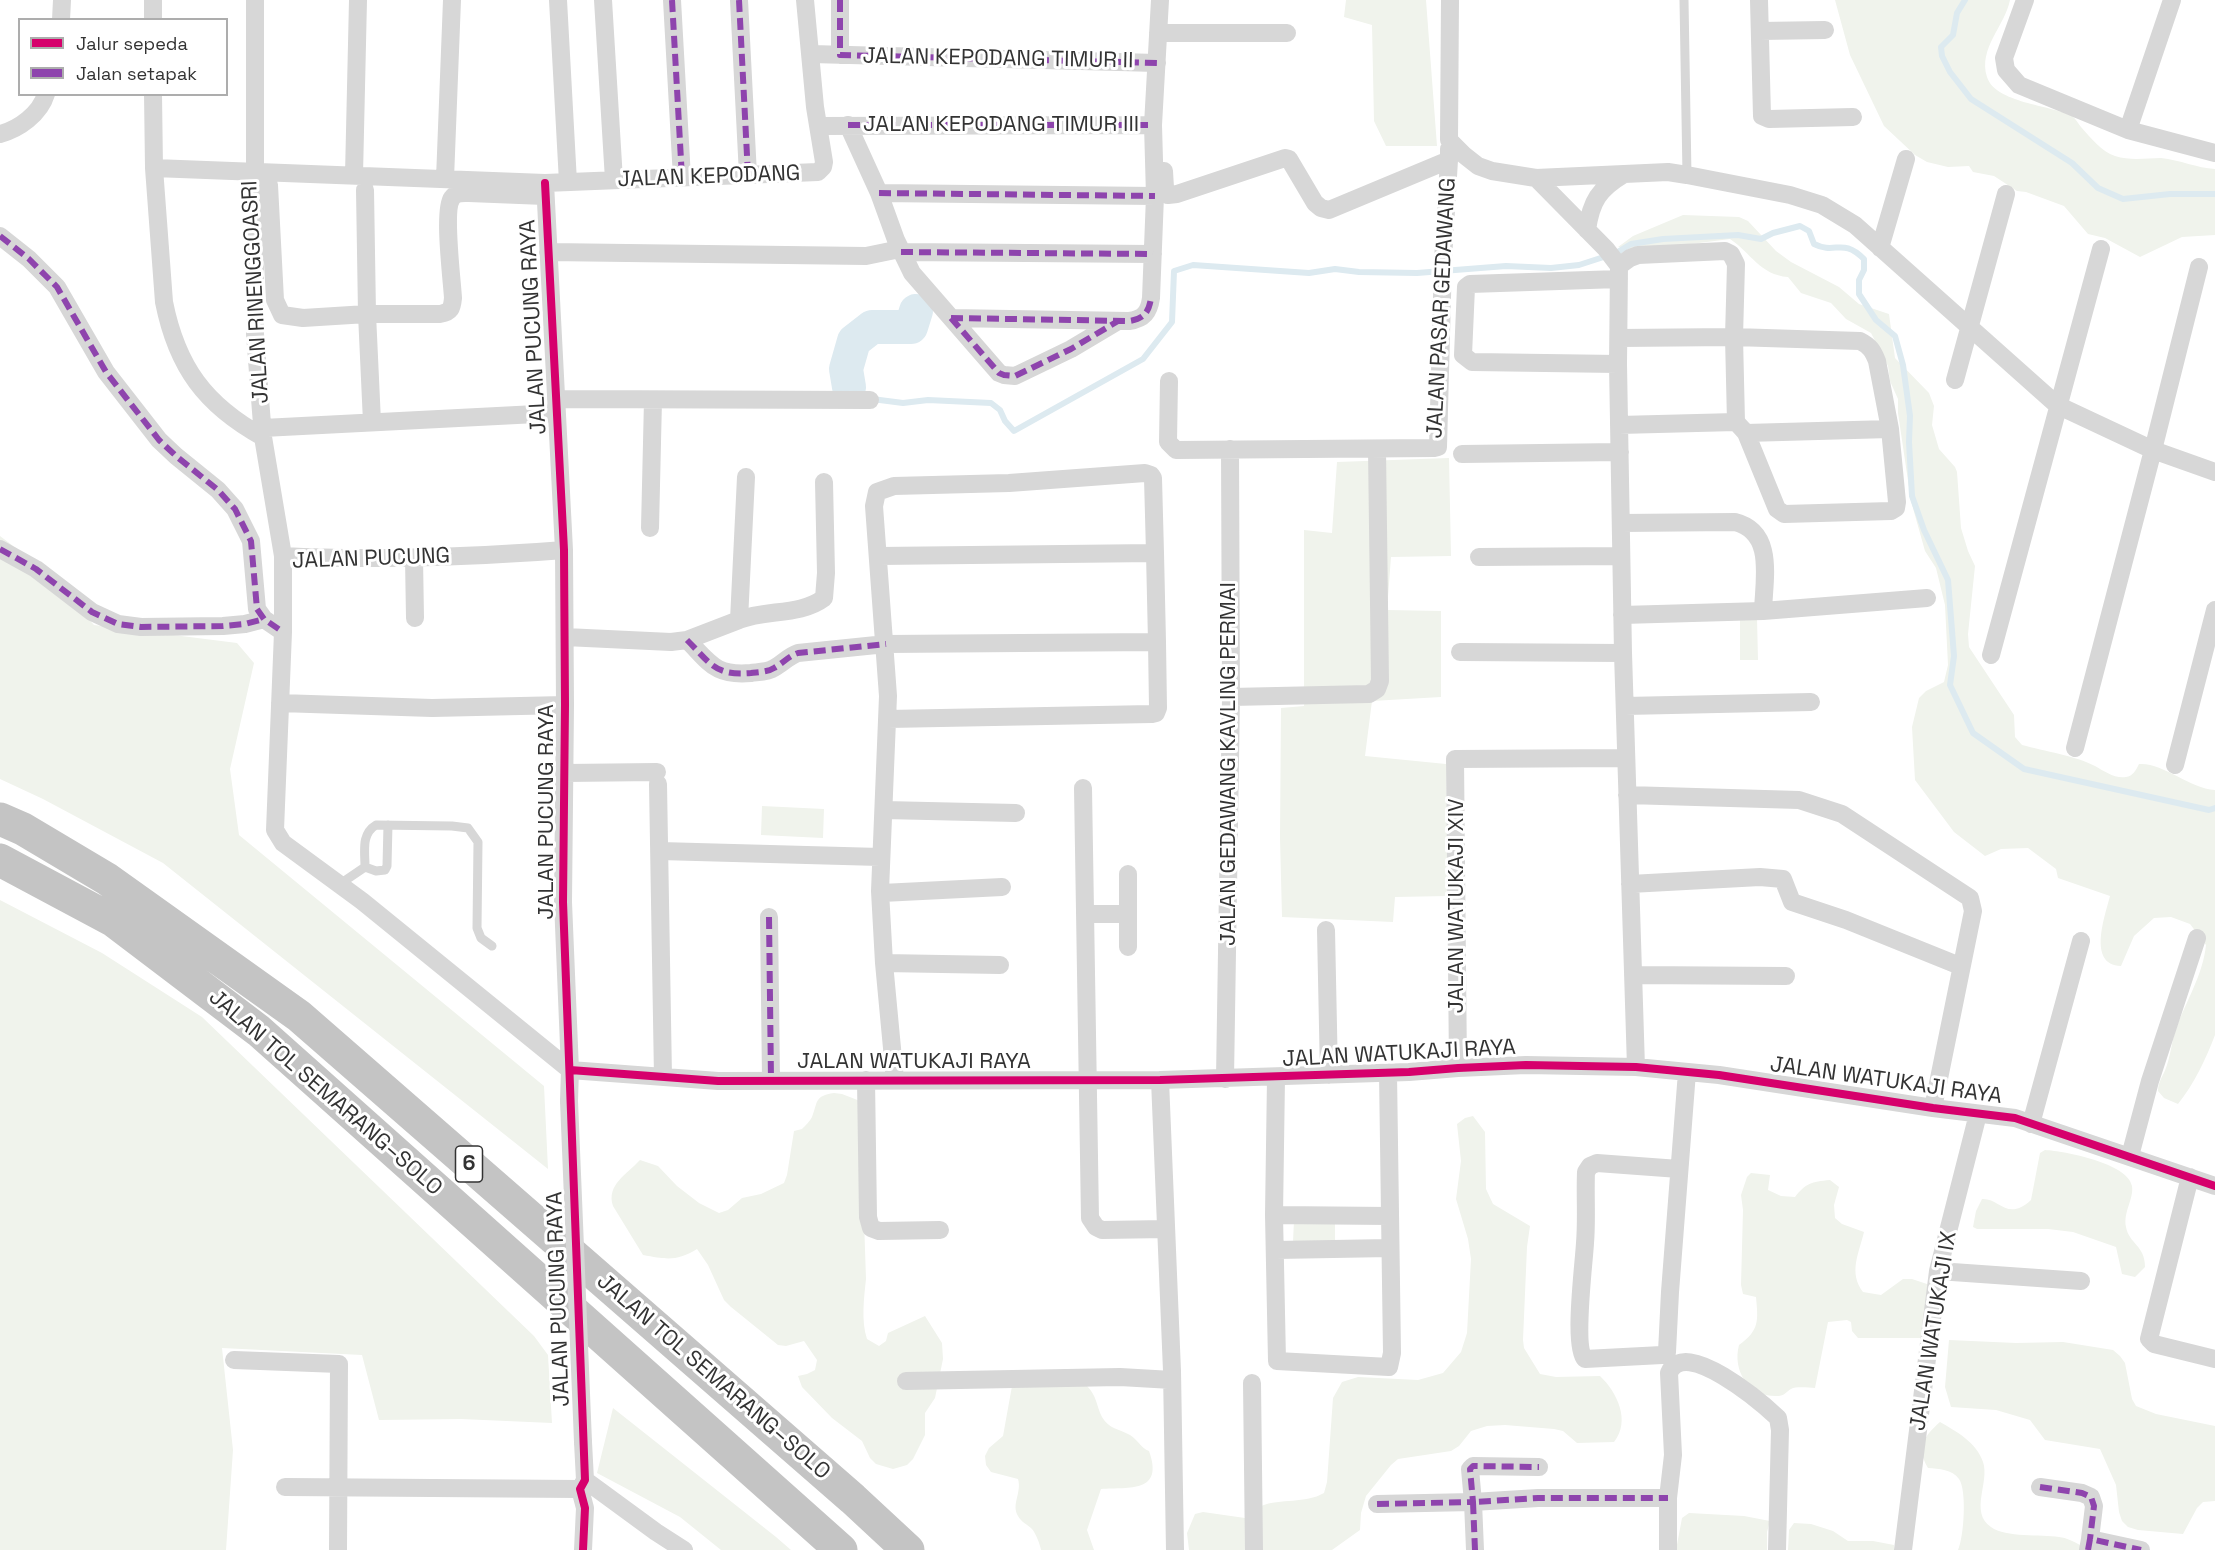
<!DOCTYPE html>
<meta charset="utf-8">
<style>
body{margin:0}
#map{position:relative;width:2215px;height:1550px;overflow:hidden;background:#fff;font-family:"Space Grotesk",sans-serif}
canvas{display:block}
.legend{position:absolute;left:18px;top:18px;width:210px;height:78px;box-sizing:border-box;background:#fff;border:2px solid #adadad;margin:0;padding:8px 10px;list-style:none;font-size:18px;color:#333}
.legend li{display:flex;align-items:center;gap:12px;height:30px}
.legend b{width:30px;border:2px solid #adadad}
</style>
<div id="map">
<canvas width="2215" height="1550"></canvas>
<ul class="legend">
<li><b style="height:8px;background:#d6006c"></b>Jalur sepeda</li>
<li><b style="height:8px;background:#8e44ad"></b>Jalan setapak</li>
</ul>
</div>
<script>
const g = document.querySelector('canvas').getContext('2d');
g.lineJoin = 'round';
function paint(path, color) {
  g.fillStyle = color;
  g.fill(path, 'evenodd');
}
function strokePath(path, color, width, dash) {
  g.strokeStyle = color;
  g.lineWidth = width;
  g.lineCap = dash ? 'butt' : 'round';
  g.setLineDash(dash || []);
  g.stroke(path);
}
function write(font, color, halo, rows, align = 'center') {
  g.font = font + ' "Space Grotesk",sans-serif';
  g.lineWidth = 6;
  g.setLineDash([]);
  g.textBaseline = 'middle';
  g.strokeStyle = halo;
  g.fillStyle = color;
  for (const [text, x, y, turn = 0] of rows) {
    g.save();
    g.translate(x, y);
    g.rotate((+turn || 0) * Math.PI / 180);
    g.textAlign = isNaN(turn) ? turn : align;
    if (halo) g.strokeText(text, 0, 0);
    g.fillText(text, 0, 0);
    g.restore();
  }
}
paint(new Path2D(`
 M 1346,0 L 1426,0 L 1437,146 L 1386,146 L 1374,121 L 1372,25 L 1344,17 Z
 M 1835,0 L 2010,0 C 2005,26 1978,48 1987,77 C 1995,103 2051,105 2072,116 C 2075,118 2078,123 2081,127 C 2090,137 2102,152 2115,156 C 2131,161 2146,158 2161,158 C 2180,160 2197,168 2215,169 L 2215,235 L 2182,237 L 2140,257 L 2105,238 L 2088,234 L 2064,206 L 2026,192 L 2017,191 L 1994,176 L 1973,172 L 1969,166 L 1948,167 L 1927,162 L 1915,155 L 1884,126 L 1850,55 Z
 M 1683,215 L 1739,217 L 1748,221 L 1776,251 L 1791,262 L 1839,287 L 1859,304 L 1889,314 L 1895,358 L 1929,393 L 1934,406 L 1932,425 L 1939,449 L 1955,467 L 1957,472 L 1961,528 L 1968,551 L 1975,566 L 1968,634 L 1969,647 L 2014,715 L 2015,737 L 2022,745 C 2044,751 2076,756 2095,766 C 2104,771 2115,779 2126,777 C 2133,776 2136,770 2139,764 C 2162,762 2189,788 2215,790 L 2215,1035 C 2206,1059 2194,1084 2178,1104 L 2164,1098 L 2158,1091 C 2158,1081 2164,1075 2167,1065 C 2171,1053 2172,1040 2176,1029 C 2186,1001 2203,975 2206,945 L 2190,924 L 2171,917 L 2154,918 L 2134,936 L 2121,966 C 2087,965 2105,916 2110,896 L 2058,878 L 2056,869 L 2028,848 L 2001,849 L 1985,856 L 1954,832 L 1915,780 L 1912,727 L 1919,698 L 1926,691 L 1944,682 L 1948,665 L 1945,605 L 1936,568 L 1925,551 L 1911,501 L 1898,413 L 1898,399 L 1890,381 L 1888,366 L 1871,333 L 1846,319 L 1831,303 L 1801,293 L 1788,277 C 1760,275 1751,253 1730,239 L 1637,251 L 1618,247 L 1633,236 Z
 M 1449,458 L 1451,556 L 1391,557 L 1387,610 L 1441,611 L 1441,697 L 1372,701 L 1365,756 L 1446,764 L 1448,896 L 1395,897 L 1393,922 L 1282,917 L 1280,838 L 1281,708 L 1304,706 L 1304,530 L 1332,533 L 1337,462 Z
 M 0,536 L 41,567 L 94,625 L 237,643 L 254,663 L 230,769 L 239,835 L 544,1086 L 548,1169 L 163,863 L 43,799 L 0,779 Z
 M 1740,618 L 1757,618 L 1758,660 L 1740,660 Z
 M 762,806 L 824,809 L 823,838 L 761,835 Z
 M 0,900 L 102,953 L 202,1017 L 534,1336 L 548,1355 L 552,1423 L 461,1419 L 379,1420 L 362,1355 L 222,1348 L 233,1450 L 226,1550 L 0,1550 Z
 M 834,1093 L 842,1094 L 860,1101 L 866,1279 C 864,1298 861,1321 867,1339 L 879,1346 L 886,1341 L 888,1333 L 925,1316 L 942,1343 L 943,1359 L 935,1398 L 925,1413 L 925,1435 L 913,1459 L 907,1465 L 893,1469 L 876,1464 L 870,1458 L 862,1441 L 832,1418 L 802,1387 L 798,1376 L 807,1374 L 815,1370 L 817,1360 L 804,1341 L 786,1346 L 778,1345 L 731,1307 L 724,1300 L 708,1265 L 697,1249 C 676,1262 666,1259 643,1255 L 613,1206 C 606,1185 627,1174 640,1160 L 658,1166 L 677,1186 L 699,1203 L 719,1213 L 728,1210 L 742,1198 L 761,1194 L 784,1183 L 787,1175 L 794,1131 L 802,1129 C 805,1126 810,1121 812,1117 C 818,1102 814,1096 834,1093 Z
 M 1473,1116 L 1485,1132 L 1486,1189 L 1493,1204 L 1530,1226 L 1527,1247 L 1523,1340 L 1524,1348 L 1540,1374 L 1556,1377 L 1600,1376 C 1617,1392 1631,1421 1614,1442 L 1577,1443 L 1563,1431 L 1554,1429 L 1505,1425 L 1487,1426 L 1471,1431 L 1459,1446 L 1451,1451 L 1398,1459 L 1391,1465 L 1366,1496 L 1361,1513 L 1360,1530 L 1332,1550 L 1189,1550 L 1187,1533 L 1195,1514 L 1203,1512 L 1245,1518 C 1250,1515 1255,1509 1261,1506 C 1281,1498 1305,1504 1324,1493 L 1327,1482 L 1333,1398 L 1342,1382 L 1358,1377 L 1418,1380 L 1443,1373 L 1461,1352 L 1467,1333 L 1471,1259 L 1468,1239 L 1456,1199 L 1461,1161 L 1457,1124 L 1465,1118 Z
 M 2045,1150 C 2064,1151 2128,1163 2132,1186 C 2134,1199 2123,1212 2126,1227 C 2129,1244 2145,1245 2145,1267 L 2135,1277 L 2122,1274 L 2116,1247 L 2073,1232 L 2048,1229 L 1977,1229 L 1973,1227 L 1976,1211 L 1982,1199 C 2000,1198 2007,1222 2031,1200 L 2040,1153 Z
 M 1751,1173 L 1770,1175 L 1768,1190 L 1781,1196 L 1795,1197 C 1806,1183 1811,1182 1830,1180 L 1839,1187 L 1834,1205 L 1835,1218 L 1842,1224 L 1864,1232 C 1859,1253 1848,1273 1863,1292 L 1881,1295 L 1903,1279 L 1912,1279 L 1930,1285 L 1922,1338 L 1858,1338 L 1852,1331 L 1851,1322 L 1847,1320 L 1828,1322 L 1815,1388 C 1809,1388 1797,1386 1791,1389 C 1786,1392 1785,1395 1779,1396 C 1749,1398 1732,1371 1739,1345 C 1760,1330 1758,1320 1756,1297 L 1743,1294 L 1741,1285 L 1743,1210 L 1741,1195 L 1747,1177 Z
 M 1294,1220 L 1335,1221 L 1335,1243 L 1293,1242 Z
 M 1949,1340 L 2016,1343 L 2063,1342 L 2113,1350 L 2120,1356 L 2125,1363 L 2132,1399 L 2136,1406 L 2156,1414 L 2215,1426 L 2215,1501 L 2203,1502 L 2197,1508 L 2183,1534 L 2138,1530 L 2128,1527 L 2122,1521 L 2119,1512 L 2116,1485 L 2100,1449 L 2045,1440 L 2030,1420 L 1996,1410 L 1951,1407 L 1945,1387 Z
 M 1012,1386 L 1087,1386 C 1097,1396 1096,1405 1102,1417 C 1109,1429 1119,1429 1130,1435 C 1138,1440 1141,1448 1149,1451 C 1164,1493 1130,1487 1101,1489 L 1087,1530 L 1094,1550 L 1041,1550 C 1040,1544 1036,1534 1032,1529 C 1027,1524 1021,1522 1018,1516 C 1011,1504 1022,1493 1018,1479 L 991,1472 L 986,1465 L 985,1456 L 989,1448 L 1003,1436 Z
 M 613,1408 L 776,1537 L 791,1550 L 721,1550 L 680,1517 L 597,1473 Z
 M 1940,1422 C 1956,1431 1977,1443 1983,1462 C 1990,1482 1969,1512 1991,1527 C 2006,1538 2041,1534 2059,1537 C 2067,1538 2073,1541 2080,1545 L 2080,1550 L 1958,1550 C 1964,1537 1967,1490 1959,1479 C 1952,1469 1939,1469 1928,1468 C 1916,1448 1924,1436 1940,1422 Z
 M 1689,1513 L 1744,1516 L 1770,1521 L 1767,1532 L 1767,1550 L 1676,1550 L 1682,1518 Z
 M 1794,1523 L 1811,1524 L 1833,1531 L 1848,1541 L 1873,1541 L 1894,1545 L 1894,1550 L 1788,1550 L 1789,1530 Z`), '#f0f3ec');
strokePath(new Path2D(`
 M 1965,0 L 1957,13 L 1953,35 L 1941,47 L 1942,56 L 1950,72 L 1971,99 L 2072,163 L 2098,188 L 2123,199 L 2170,194 L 2215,194
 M 849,387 L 860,396
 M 872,399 L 903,403 L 928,400 L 991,403 L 1000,410 L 1005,421 L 1014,431 L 1143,359 L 1172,322 L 1174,271 L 1193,265 L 1309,273 L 1335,269 L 1359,272 L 1417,273 L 1506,266 L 1551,268 L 1579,265 L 1616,253 L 1631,244 L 1663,239 L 1738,235 L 1761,239 L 1773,233 L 1800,226 L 1809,231 L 1814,244 C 1836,255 1842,237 1864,259 L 1864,270 L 1859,280 L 1859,294 L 1876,320 L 1895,336 L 1903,365 L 1910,416 L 1909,442 L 1912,496 L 1924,530 L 1948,580 L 1954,656 L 1950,685 L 1973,733 L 2024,769 L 2209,810 L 2215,808`), '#ddeaf0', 6);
strokePath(new Path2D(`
 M 849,387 L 846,369 L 854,341 L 872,327 L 911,327 L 916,311`), '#ddeaf0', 34);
strokePath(new Path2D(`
 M 1684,0 L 1687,175
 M 365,867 L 376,871 L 385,870 L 387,866 L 388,825
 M 340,884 L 365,867 C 365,851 361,834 376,825 L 452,826 L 468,828 L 478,842 L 477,928 L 481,938 L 492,946`), '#d7d7d7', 9);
strokePath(new Path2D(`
 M 255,0 L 255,334 L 263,437 L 283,556 L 283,632 L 275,830 L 283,843 L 362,901 L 570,1070
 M 558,0 L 568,182
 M 603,0 L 614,180
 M 672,0 L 682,178
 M 739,0 L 748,175
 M 840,0 L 840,55
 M 1450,0 L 1449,140 L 1464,155 L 1478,166 L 1492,171 L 1536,178 L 1668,172 L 1687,175 L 1790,195 L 1822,205 L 1855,225 L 2057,405 L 2153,450 L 2215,472
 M 1759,0 L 1762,116 L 1769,119 L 1853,117
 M 2025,0 L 2004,58 L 2006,70 L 2019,85 L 2128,130 L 2215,153
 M 61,20 L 62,0
 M 153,20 L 153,0
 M 1760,31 L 1825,30
 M 1158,33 L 1287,33
 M 811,54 L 1157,63
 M 153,94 L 154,168 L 164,302 C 177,367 205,405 263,437
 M 848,125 L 879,193 L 896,240 L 912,273 L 999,373 L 1004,375 L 1015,376 L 1071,349 L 1118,321
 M 818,126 L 1153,125
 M 2128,130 L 2172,0
 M 0,134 C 19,129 40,114 46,94
 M 154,168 L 545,183 L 818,172 L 823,167 L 824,162 L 815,107 L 805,0
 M 1164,171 L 1165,188 L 1168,195 L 1177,194 L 1285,158 L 1289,159 L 1315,203 L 1321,208 L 1329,210 L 1449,160 L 1449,149
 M 354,175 L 358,0
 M 1536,178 L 1606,249 L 1619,266 L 1618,364 L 1623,653 L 1636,1067
 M 445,179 L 452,0
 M 545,183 L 564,550 L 565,705 L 563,902 L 570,1070 L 569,1101
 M 269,185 L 275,300 L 282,315 L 303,318 L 367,314 L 365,190
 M 879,193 L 1155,196
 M 1587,230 C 1591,201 1599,189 1624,174
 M 0,236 L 29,259 L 57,287 L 106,372 L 159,440 L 176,456 L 218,490 L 235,509 L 251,541 L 257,609 L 264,619 L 283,632
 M 1880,248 L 1906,159
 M 548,252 L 866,256 L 900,249
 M 901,252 L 1153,254
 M 1619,266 L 1630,258 L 1638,255 L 1725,251 L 1731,254 L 1736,264 L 1734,337 L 1619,338
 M 951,318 L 1129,321 C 1144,319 1149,312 1151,298 L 1155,196 L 1153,125 L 1160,0
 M 1734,337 L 1860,341 C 1870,346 1873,351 1877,361 L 1890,429 L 1897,502 L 1896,508 L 1891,511 L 1784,514 L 1777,509 L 1746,433 L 1736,422 Z
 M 1618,364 L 1472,362 L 1463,355 L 1466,287 L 1470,284 L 1619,279
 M 1955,380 L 2006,194
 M 1169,381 L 1168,442 L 1176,450 L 1434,448 L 1438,447 L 1443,260 L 1449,160
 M 556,399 L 870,400
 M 372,422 L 367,314 L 440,314 C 451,312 452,308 453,298 C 452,280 443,210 452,198 C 456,192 463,193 469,193 L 545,196
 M 1619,425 L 1736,422
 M 263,428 L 556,413
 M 1746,433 L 1890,429
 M 1462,454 L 1620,452
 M 1621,523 L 1735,522 C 1775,532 1764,579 1763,611
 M 650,528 L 653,400
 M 0,549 L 36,569 L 92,612 L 118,624 L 141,627 L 223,626 L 245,624 L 264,619
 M 283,556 C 377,561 470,557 564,550
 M 879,556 L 1155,553 L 1153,478 L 1151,475 L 1145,473 L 1009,483 L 894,486 L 877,492 L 874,506 L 888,696 L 880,891 L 884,963 L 895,1080
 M 1479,557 L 1621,556
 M 414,558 L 415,618
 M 1622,615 L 1763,611 L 1927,598
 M 739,620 C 766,609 800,616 824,598 L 826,573 L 824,482
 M 565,637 L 671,642 L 687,640 L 739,620 L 746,477
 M 687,640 C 711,664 715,676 751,673 C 758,672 768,672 774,668 C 783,663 789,656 798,653 L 886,644 L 1157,642 L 1155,553
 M 1460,652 L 1623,653
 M 1991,655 L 2101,249
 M 1231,697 L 1369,694 L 1377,689 L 1380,681 L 1377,449
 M 280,703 L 432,708 L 565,705
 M 1625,706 L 1811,702
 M 888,719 L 1152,714 L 1156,713 L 1158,708 L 1157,642
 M 2075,748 L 2153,450 L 2199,267
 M 2175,765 L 2215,610
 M 565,773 L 657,772
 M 658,784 L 663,1077
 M 1083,788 L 1090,1218 L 1096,1227 L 1102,1230 L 1166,1229
 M 1627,795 L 1799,800 L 1842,814 L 1970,898 L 1973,911 L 1933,1108
 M 884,810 L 1016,813
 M 660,851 L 880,857
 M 1630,884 L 1760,877 L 1783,879 L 1792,902 L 1846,920 L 1960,966
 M 880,891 L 882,893 L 1002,887
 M 1085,914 L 1128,914 L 1128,874
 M 1128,914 L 1128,947
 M 769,917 L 771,1080
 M 1326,930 L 1329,1075
 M 884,963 L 1000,965
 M 1633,975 L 1786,976
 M 1458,1068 L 1455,759 L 1626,758
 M 570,1070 L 718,1081 L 1160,1080 L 1409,1072 L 1458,1068 L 1526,1065 L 1636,1067 L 1719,1075 L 1933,1108 L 2015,1118 L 2215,1186
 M 1276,1078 L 1274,1215 L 1390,1216
 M 1225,1079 L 1231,697 L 1230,449
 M 866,1080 L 868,1217 L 871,1228 L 879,1231 L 940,1230
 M 1160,1080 L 1172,1371 L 1175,1550
 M 2031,1124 L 2081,941
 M 2130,1156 L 2150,1081 L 2197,938
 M 1679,1169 L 1597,1163 L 1590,1166 L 1586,1172 C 1585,1196 1587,1219 1585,1243 C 1584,1263 1573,1347 1585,1359 L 1662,1355 L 1667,1352 L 1670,1292 L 1687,1072
 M 2190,1177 L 2149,1339 L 2154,1344 L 2215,1359
 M 1274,1215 L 1277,1361 L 1389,1367 L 1392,1353 L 1388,1073
 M 1276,1250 L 1390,1248
 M 1938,1271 L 2081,1281
 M 234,1360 L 339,1364 L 338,1550
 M 906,1381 L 1120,1377 L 1172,1380
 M 1252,1383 L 1254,1550
 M 585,1480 L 656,1532 L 684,1550
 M 285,1487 L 580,1489
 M 2040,1487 L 2082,1493 L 2091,1497 L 2094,1506 L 2090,1539
 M 1377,1504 L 1473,1502 L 1470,1469 L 1473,1466 L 1539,1467
 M 583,1550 L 585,1508 L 580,1489 L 585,1480 L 583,1442
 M 1475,1550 L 1473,1502 L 1538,1498 L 1668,1498
 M 1668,1550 L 1668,1498 L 1673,1455 L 1669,1373 C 1684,1336 1762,1403 1778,1418 L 1780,1430 L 1777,1550
 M 1903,1550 L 1938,1271 L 1978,1114
 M 2088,1550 L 2090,1539 L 2141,1550`), '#d7d7d7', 18);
strokePath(new Path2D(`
 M 0,819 L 23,829 L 107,879 L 299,1016 L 853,1499 L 908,1550
 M 0,860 L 114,921 L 259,1031 L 841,1550`), '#c4c4c4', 33);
strokePath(new Path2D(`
 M 569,1101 L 583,1442`), '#d7d7d7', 18);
strokePath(new Path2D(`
 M 672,0 L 682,178
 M 739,0 L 748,175
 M 840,0 L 840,55 L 1157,63
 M 848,125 L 1153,125
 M 879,193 L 1155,196
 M 0,236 L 29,259 L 57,287 L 106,372 L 159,440 L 176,456 L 218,490 L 235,509 L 251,541 L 257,609 L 264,619 L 283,632
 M 901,252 L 1153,254
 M 951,318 L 1129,321 C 1144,319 1149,312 1151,298
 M 951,318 L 999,373 L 1004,375 L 1015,376 L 1071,349 L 1118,321
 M 0,549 L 36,569 L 92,612 L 118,624 L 141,627 L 223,626 L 245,624 L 264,619
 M 687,640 C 711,664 715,676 751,673 C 758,672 768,672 774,668 C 783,663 789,656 798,653 L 886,644
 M 769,917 L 771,1080
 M 2040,1487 L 2082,1493 L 2091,1497 L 2094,1506 L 2090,1539
 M 1377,1504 L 1473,1502 L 1470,1469 L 1473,1466 L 1539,1467
 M 1475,1550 L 1473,1502 L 1538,1498 L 1668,1498
 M 2088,1550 L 2090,1539 L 2141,1550`), '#8e44ad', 6, [12, 6]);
strokePath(new Path2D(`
 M 545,183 L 564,550 L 565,705 L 563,902 L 585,1480 L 580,1489 L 585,1508 L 583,1550
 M 570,1070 L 718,1081 L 1160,1080 L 1409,1072 L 1458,1068 L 1526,1065 L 1636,1067 L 1719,1075 L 1933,1108 L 2015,1118 L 2215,1186`), '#d6006c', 8);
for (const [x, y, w] of [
 [469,1164,27]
]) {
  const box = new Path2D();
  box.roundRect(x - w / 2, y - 18, w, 36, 4.5);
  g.fillStyle = '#fff';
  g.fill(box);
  strokePath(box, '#333', 1.5);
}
write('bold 21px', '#333', null, [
 ["6",469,1164]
]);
write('22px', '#333', '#fff', [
 ["JALAN KEPODANG TIMUR II",998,59,1],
 ["JALAN KEPODANG TIMUR III",1001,125],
 ["JALAN KEPODANG",709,177,-2],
 ["JALAN RINENGGOASRI",256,292,-93],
 ["JALAN PASAR GEDAWANG",1442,308,-87],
 ["JALAN PUCUNG RAYA",534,327,-93],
 ["JALAN PUCUNG",371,559,-2],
 ["JALAN GEDAWANG KAVLING PERMAI",1229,764,-90],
 ["JALAN PUCUNG RAYA",547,812,-90],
 ["JALAN WATUKAJI XIV",1457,906,-90],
 ["JALAN WATUKAJI RAYA",1399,1054,-3],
 ["JALAN WATUKAJI RAYA",914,1062],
 ["JALAN WATUKAJI RAYA",1886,1081,8],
 ["JALAN TOL SEMARANG–SOLO",325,1093,41],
 ["JALAN PUCUNG RAYA",559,1299,-92],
 ["JALAN WATUKAJI IX",1934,1331,-81],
 ["JALAN TOL SEMARANG–SOLO",713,1377,41]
]);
</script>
